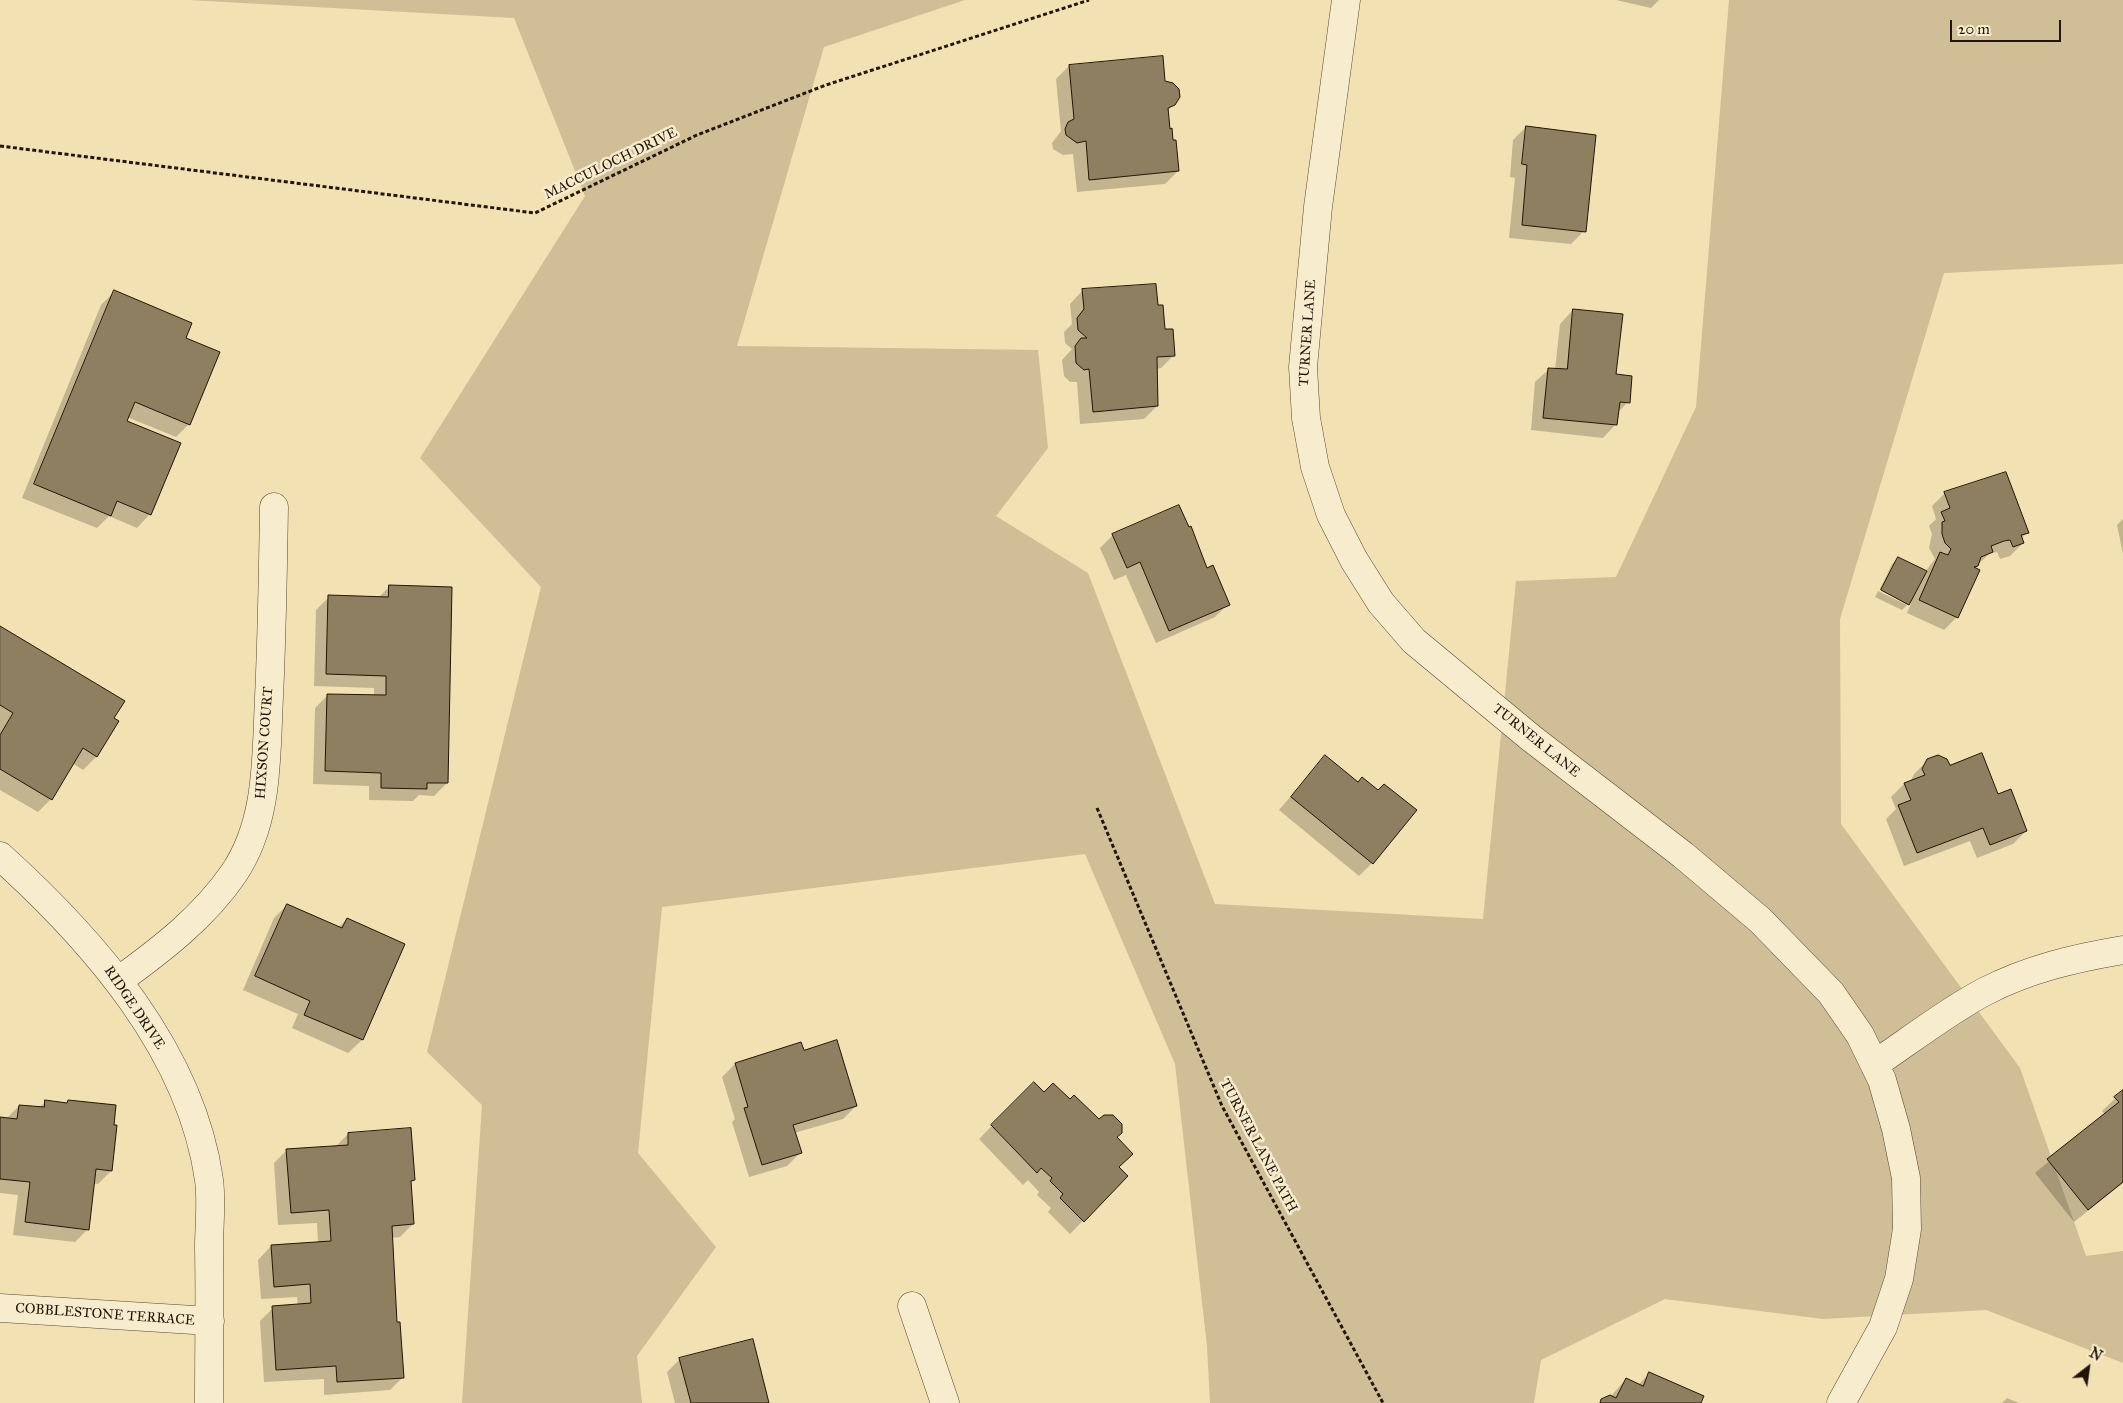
<!DOCTYPE html>
<style>
body{margin:0}
#map{position:relative;width:2123px;height:1403px;overflow:hidden;background:#f2e1b3;font-family:"IM FELL Great Primer",serif}
canvas{display:block}
.north{position:absolute;left:2063px;top:1343px;width:50px;height:50px;-webkit-text-stroke:4px #f7ecce;paint-order:stroke;rotate:30deg;font-size:14px;font-weight:700;line-height:20px;text-align:center;color:#221507}
.north::after{content:'';display:block;margin:auto;width:18px;height:22px;background:#221507;clip-path:polygon(50% 0,100% 100%,50% 72%,0 100%)}
.scale{position:absolute;left:1950px;top:20px;width:111px;height:22px;box-sizing:border-box;border:2px solid #221507;border-top:0;padding-left:6px;font-size:15px;line-height:18px;white-space:nowrap;color:#221507;-webkit-text-stroke:4px #f7ecce;paint-order:stroke}
</style>
<div id="map">
<canvas width="2123" height="1403"></canvas>
<div class="north">N</div>
<div class="scale">20 m</div>
</div>
<script>
const g = document.querySelector('canvas').getContext('2d');
g.lineJoin = 'round';
function paint(path, color) {
  g.fillStyle = color;
  g.fill(path, 'evenodd');
}
function strokePath(path, color, width, dash) {
  g.strokeStyle = color;
  g.lineWidth = width;
  g.lineCap = dash ? 'butt' : 'round';
  g.setLineDash(dash || []);
  g.stroke(path);
}
function write(font, color, halo, rows, align = 'center') {
  g.font = font + ' "IM FELL Great Primer",serif';
  g.lineWidth = 5;
  g.setLineDash([]);
  g.textBaseline = 'middle';
  g.strokeStyle = halo;
  g.fillStyle = color;
  for (const [text, x, y, turn = 0] of rows) {
    g.save();
    g.translate(x, y);
    g.rotate((+turn || 0) * Math.PI / 180);
    g.textAlign = isNaN(turn) ? turn : align;
    if (halo) g.strokeText(text, 0, 0);
    g.fillText(text, 0, 0);
    g.restore();
  }
}
paint(new Path2D(`
 M 189,0 L 965,0 L 824,47 L 737,346 L 1038,350 L 1048,448 L 996,516 L 1088,573 L 1215,904 L 1483,919 L 1516,581 L 1616,577 L 1696,407 L 1729,0 L 2123,0 L 2123,264 L 1944,273 L 1840,619 L 1841,824 L 2020,1068 L 2086,1256 L 2123,1251 L 2123,1363 L 1986,1310 L 1823,1319 L 1665,1299 L 1541,1360 L 1534,1403 L 1210,1403 L 1207,1346 L 1175,1064 L 1085,854 L 662,907 L 638,1153 L 716,1247 L 637,1356 L 642,1403 L 462,1403 L 482,1105 L 427,1052 L 541,587 L 420,458 L 585,196 L 514,18 Z`), '#cfbe96');
paint(new Path2D(`
 M 1616,0 L 1659,0 L 1651,8 Z
 M 1069,66 L 1164,82 L 1175,104 L 1167,111 L 1178,171 L 1165,184 L 1077,192 L 1073,154 L 1063,155 L 1053,149 L 1052,143 L 1061,131 L 1056,79 Z
 M 1526,127 L 1584,231 L 1571,244 L 1509,238 L 1515,178 L 1510,177 L 1513,140 Z
 M 1083,290 L 1157,307 L 1174,355 L 1161,368 L 1156,369 L 1157,406 L 1144,419 L 1080,424 L 1077,382 L 1070,382 L 1064,376 L 1062,360 L 1072,349 L 1065,343 L 1064,332 L 1072,324 L 1070,304 Z
 M 114,292 L 184,338 L 189,424 L 176,437 L 127,417 L 125,422 L 150,514 L 137,528 L 109,516 L 97,528 L 22,498 L 101,305 Z
 M 1573,310 L 1615,375 L 1628,402 L 1617,413 L 1616,424 L 1603,438 L 1531,430 L 1535,382 L 1549,369 L 1555,370 L 1560,324 Z
 M 1945,493 L 2027,533 L 2021,539 L 2023,543 L 2010,556 L 2000,559 L 1997,552 L 1989,554 L 1973,569 L 1957,617 L 1944,630 L 1907,613 L 1912,601 L 1908,605 L 1880,589 L 1892,564 L 1898,558 L 1925,572 L 1935,559 L 1929,548 L 1932,534 L 1929,526 L 1936,519 L 1932,506 Z
 M 2123,519 L 2123,554 L 2117,525 Z
 M 1113,535 L 1206,570 L 1228,604 L 1215,617 L 1156,643 L 1126,575 L 1114,580 L 1100,548 Z
 M 389,587 L 447,783 L 434,796 L 419,795 L 413,801 L 369,800 L 369,786 L 313,784 L 315,708 L 328,695 L 374,696 L 374,688 L 314,686 L 316,610 L 329,597 L 378,598 Z
 M 1878,591 L 1907,605 L 1902,610 L 1875,597 Z
 M 0,627 L 117,721 L 96,757 L 83,770 L 72,763 L 51,799 L 38,812 L 0,790 Z
 M 1325,756 L 1358,783 L 1378,792 L 1372,863 L 1359,876 L 1279,810 Z
 M 1928,760 L 1997,796 L 2026,831 L 2013,844 L 1977,858 L 1970,841 L 1904,866 L 1886,819 L 1896,809 L 1891,797 L 1904,784 L 1910,782 L 1914,774 Z
 M 287,905 L 338,928 L 347,919 L 403,944 L 362,1040 L 348,1053 L 292,1028 L 298,1014 L 243,990 L 274,918 Z
 M 735,1064 L 856,1106 L 843,1119 L 794,1133 L 800,1153 L 787,1166 L 749,1177 L 732,1122 L 735,1119 L 722,1077 Z
 M 1034,1083 L 1044,1093 L 1070,1100 L 1115,1137 L 1118,1167 L 1127,1176 L 1070,1234 L 1048,1212 L 1051,1208 L 1037,1195 L 1039,1192 L 1028,1180 L 1023,1185 L 979,1139 Z
 M 2123,1091 L 2123,1183 L 2074,1222 L 2035,1173 L 2105,1114 L 2102,1111 Z
 M 46,1101 L 65,1104 L 68,1101 L 111,1171 L 98,1184 L 93,1183 L 88,1229 L 75,1242 L 13,1235 L 18,1195 L 0,1193 L 0,1118 L 6,1119 L 19,1106 L 39,1108 Z
 M 348,1134 L 414,1180 L 410,1183 L 413,1224 L 400,1237 L 391,1238 L 395,1323 L 403,1377 L 390,1390 L 324,1395 L 324,1379 L 264,1382 L 260,1321 L 273,1308 L 298,1306 L 297,1297 L 261,1299 L 258,1260 L 271,1246 L 318,1243 L 317,1223 L 278,1225 L 274,1163 L 287,1150 L 335,1147 Z
 M 680,1359 L 768,1403 L 675,1403 L 667,1372 Z
 M 1650,1373 L 1699,1403 L 1599,1403 L 1611,1396 L 1626,1379 L 1638,1385 Z
 M 2007,1398 L 2019,1403 L 2002,1403 Z`), '#0003');
const building = new Path2D(`
 M 1163,56 L 1165,81 L 1173,83 L 1179,89 L 1180,97 L 1175,105 L 1168,108 L 1170,129 L 1172,128 L 1173,140 L 1176,140 L 1179,171 L 1089,180 L 1086,141 L 1077,143 L 1066,135 L 1065,129 L 1068,122 L 1074,119 L 1069,65 Z
 M 1526,126 L 1596,135 L 1586,232 L 1522,225 L 1527,165 L 1522,164 Z
 M 1156,284 L 1158,305 L 1163,305 L 1165,329 L 1173,329 L 1175,356 L 1157,357 L 1158,406 L 1093,412 L 1089,369 L 1084,370 L 1076,363 L 1075,346 L 1081,338 L 1087,338 L 1078,330 L 1077,318 L 1084,309 L 1082,289 Z
 M 114,290 L 192,323 L 186,338 L 220,352 L 190,425 L 135,402 L 127,421 L 181,443 L 151,515 L 117,501 L 111,516 L 34,484 Z
 M 1573,309 L 1623,314 L 1616,374 L 1632,376 L 1630,403 L 1620,402 L 1617,425 L 1543,418 L 1548,368 L 1567,369 Z
 M 2006,472 L 2029,533 L 2021,535 L 2024,543 L 2013,547 L 2010,540 L 2004,541 L 1991,546 L 1993,552 L 1981,557 L 1978,566 L 1974,567 L 1980,570 L 1958,618 L 1919,600 L 1940,552 L 1948,555 L 1951,549 L 1945,543 L 1942,534 L 1942,522 L 1945,521 L 1941,512 L 1950,508 L 1944,492 Z
 M 1179,505 L 1189,527 L 1191,526 L 1207,568 L 1213,565 L 1230,605 L 1169,631 L 1140,562 L 1127,568 L 1112,534 Z
 M 1898,557 L 1927,571 L 1909,605 L 1881,590 Z
 M 389,585 L 452,587 L 448,783 L 427,783 L 427,789 L 381,788 L 381,773 L 325,771 L 327,694 L 386,695 L 386,676 L 326,674 L 328,595 L 388,597 Z
 M 0,626 L 125,701 L 114,718 L 119,721 L 97,757 L 83,748 L 52,800 L 0,769 L 0,735 L 13,713 L 0,705 Z
 M 1982,753 L 1998,794 L 2011,789 L 2027,831 L 1990,845 L 1983,828 L 1917,853 L 1898,805 L 1911,800 L 1904,783 L 1925,775 L 1922,769 L 1927,759 L 1938,755 L 1947,759 L 1950,765 Z
 M 1325,755 L 1358,782 L 1362,777 L 1378,790 L 1384,784 L 1417,810 L 1373,864 L 1291,797 Z
 M 287,904 L 342,928 L 347,918 L 405,944 L 363,1040 L 304,1015 L 310,1001 L 255,976 Z
 M 837,1040 L 857,1106 L 793,1125 L 802,1153 L 762,1165 L 744,1108 L 748,1107 L 735,1063 L 801,1042 L 804,1050 Z
 M 1034,1082 L 1044,1092 L 1053,1083 L 1070,1099 L 1074,1095 L 1099,1119 L 1104,1115 L 1113,1115 L 1122,1124 L 1122,1133 L 1117,1137 L 1133,1154 L 1119,1167 L 1128,1176 L 1084,1222 L 1060,1198 L 1063,1194 L 1050,1181 L 1052,1178 L 1041,1168 L 1037,1173 L 991,1125 Z
 M 2123,1090 L 2123,1182 L 2088,1210 L 2047,1159 L 2119,1102 L 2114,1097 Z
 M 45,1100 L 67,1103 L 68,1100 L 116,1105 L 114,1125 L 117,1125 L 112,1171 L 96,1169 L 89,1230 L 25,1222 L 30,1182 L 0,1179 L 0,1117 L 17,1119 L 19,1105 L 44,1107 Z
 M 411,1128 L 415,1180 L 411,1181 L 414,1224 L 392,1226 L 397,1322 L 400,1322 L 404,1378 L 337,1382 L 336,1366 L 276,1370 L 272,1306 L 311,1303 L 310,1284 L 274,1287 L 271,1245 L 331,1241 L 329,1210 L 291,1213 L 286,1149 L 348,1145 L 348,1133 Z
 M 753,1339 L 769,1403 L 691,1403 L 679,1358 Z
 M 1649,1372 L 1704,1396 L 1701,1403 L 1600,1403 L 1601,1399 L 1610,1395 L 1616,1398 L 1626,1378 L 1643,1386 Z`);
paint(building, '#8e7f60');
strokePath(building, '#221507', 1);
const minor = new Path2D(`
 M 1346,0 L 1318,207 L 1303,367 L 1306,418 L 1315,467 L 1331,515 L 1354,560 L 1381,603 L 1414,641 L 1531,738 L 1683,855 L 1760,920 L 1831,993 L 1860,1035 L 1882,1080 L 1896,1129 L 1906,1178 L 1907,1229 L 1899,1279 L 1883,1327 L 1841,1403
 M 0,856 C 93,940 191,1051 209,1180 C 212,1202 209,1226 209,1248 C 210,1300 209,1351 209,1403
 M 118,981 C 161,950 204,917 234,873 C 269,821 266,757 269,697 C 272,634 273,570 274,507
 M 1875,1064 C 1909,1041 1948,1011 1984,992 C 2028,969 2075,958 2123,950
 M 912,1306 L 945,1403
 M 0,1308 L 210,1321`);
strokePath(minor, '#564832', 29);
strokePath(new Path2D(`
 M 0,146 L 535,213 L 697,135 L 826,85 L 1089,0
 M 1097,808 L 1222,1106 L 1383,1403`), '#221507', 3, [4, 2.5]);
strokePath(minor, '#f7ecce', 28);
write('14px', '#221507', '#f7ecce', [
 ["MACCULOCH DRIVE",611,164,-26],
 ["TURNER LANE",1308,333,-86],
 ["TURNER LANE",1536,741,39],
 ["HIXSON COURT",265,743,-86],
 ["RIDGE DRIVE",134,1008,56],
 ["TURNER LANE PATH",1258,1146,62],
 ["COBBLESTONE TERRACE",105,1315,4]
]);
</script>
